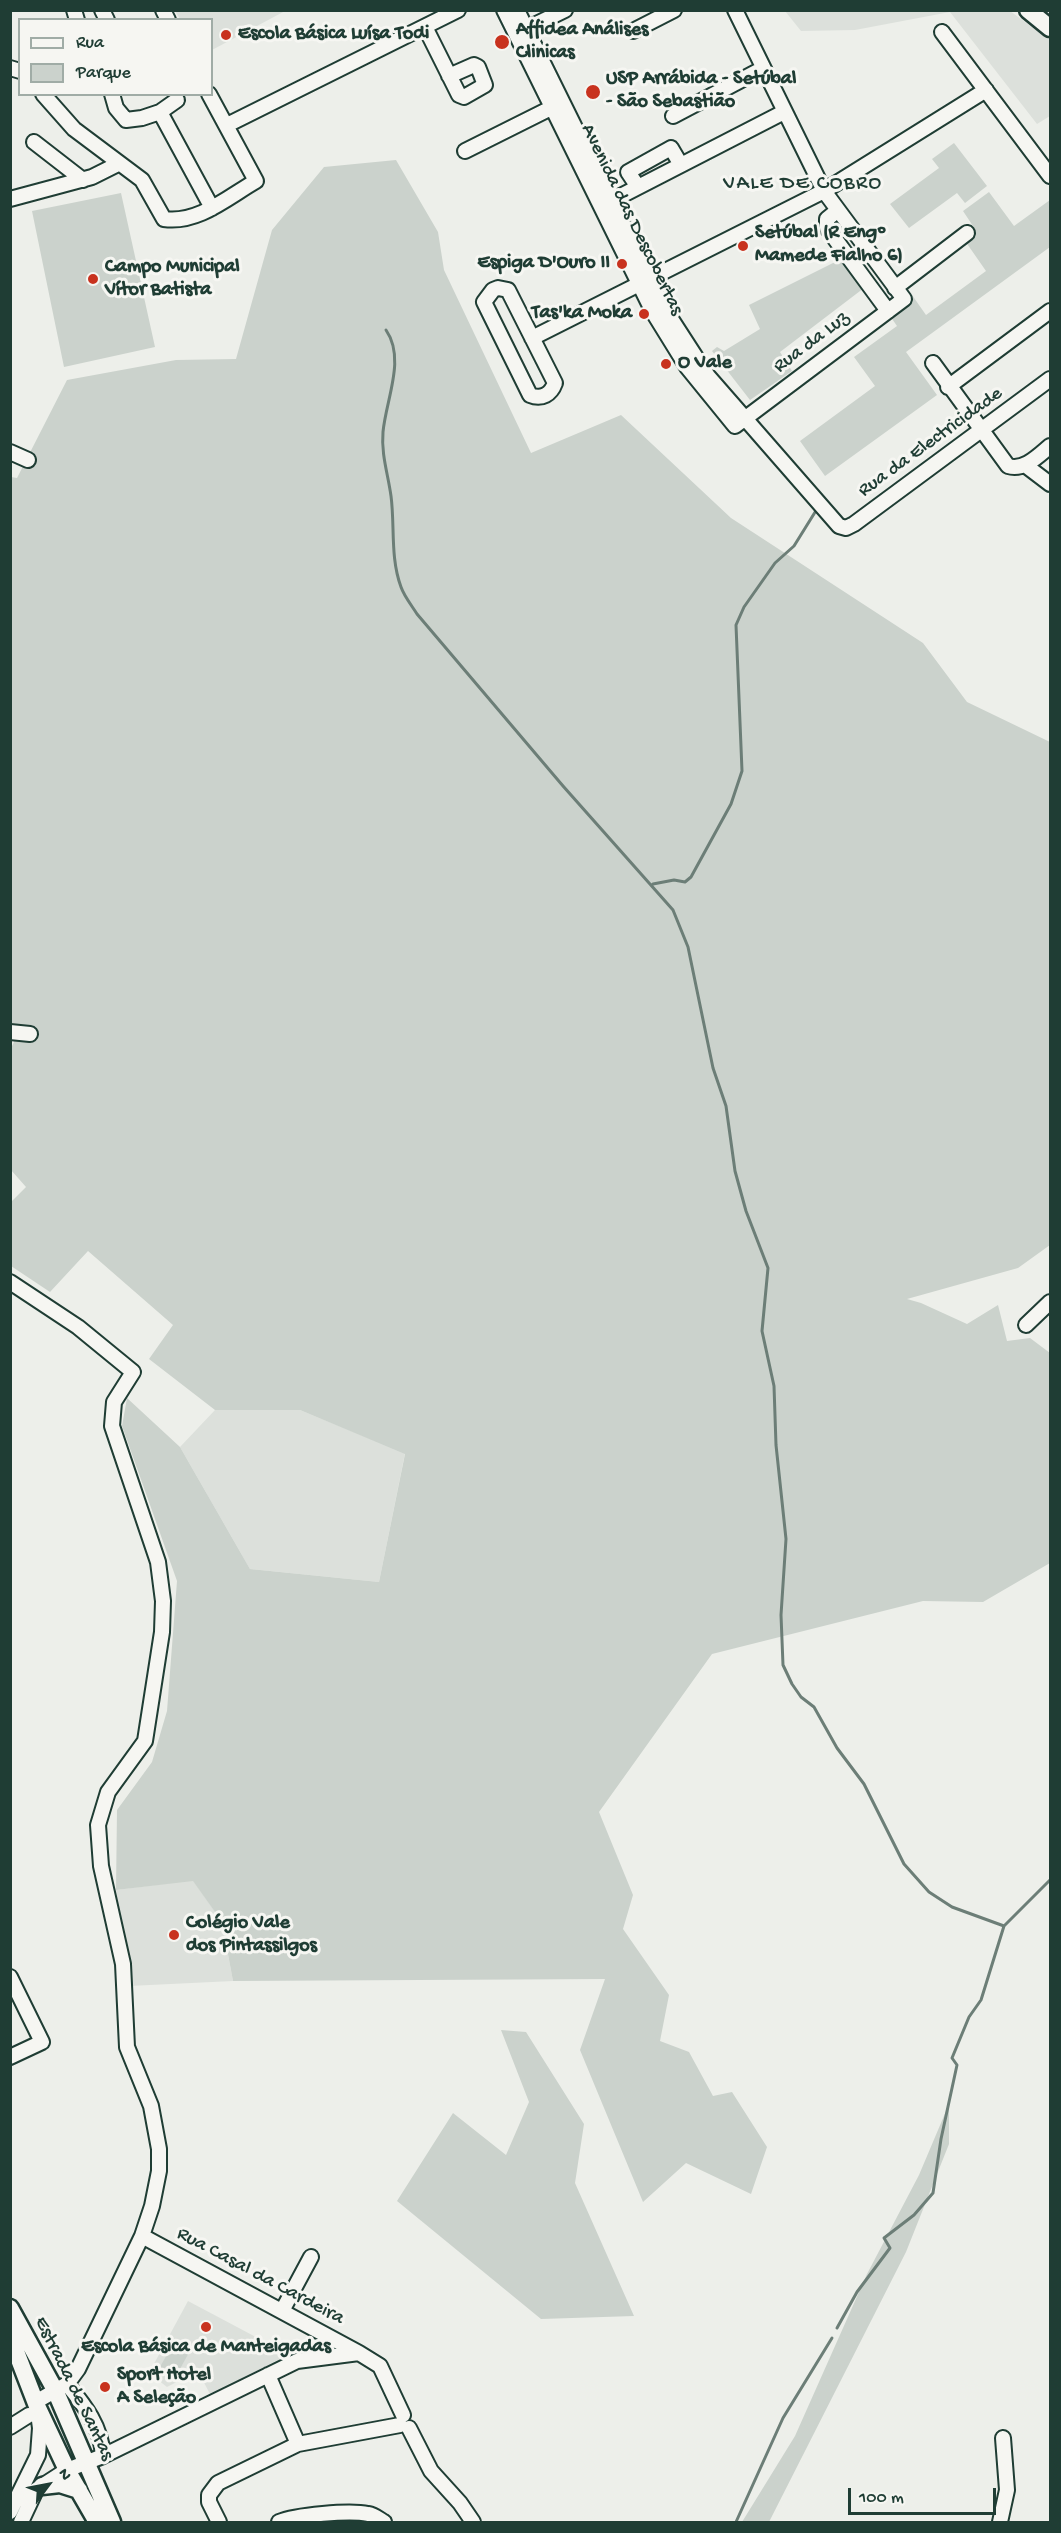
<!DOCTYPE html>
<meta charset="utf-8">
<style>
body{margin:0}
#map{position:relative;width:1061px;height:2533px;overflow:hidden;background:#edefea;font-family:"Gochi Hand",sans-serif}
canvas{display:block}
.frame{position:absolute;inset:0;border:12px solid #1f3d34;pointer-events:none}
.legend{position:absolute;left:18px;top:18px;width:195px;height:78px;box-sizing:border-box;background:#f6f6f2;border:2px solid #a0aca6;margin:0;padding:8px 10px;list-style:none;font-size:18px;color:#1f3d34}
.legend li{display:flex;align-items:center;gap:12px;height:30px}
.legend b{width:30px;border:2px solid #a0aca6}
.north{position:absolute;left:18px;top:2455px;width:60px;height:60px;-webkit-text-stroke:4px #f6f6f2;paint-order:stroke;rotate:58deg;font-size:16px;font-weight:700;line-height:24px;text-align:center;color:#1f3d34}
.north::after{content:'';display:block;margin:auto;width:21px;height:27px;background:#1f3d34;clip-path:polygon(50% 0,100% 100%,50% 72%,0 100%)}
.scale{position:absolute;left:848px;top:2488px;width:148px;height:27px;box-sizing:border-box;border:3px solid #1f3d34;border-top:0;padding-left:8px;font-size:18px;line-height:21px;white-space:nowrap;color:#1f3d34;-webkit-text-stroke:4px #f6f6f2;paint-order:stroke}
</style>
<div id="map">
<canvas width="1061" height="2533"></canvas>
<div class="frame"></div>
<ul class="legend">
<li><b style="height:8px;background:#f6f6f2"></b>Rua</li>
<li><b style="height:16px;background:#cbd2cc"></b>Parque</li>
</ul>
<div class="north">N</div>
<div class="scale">100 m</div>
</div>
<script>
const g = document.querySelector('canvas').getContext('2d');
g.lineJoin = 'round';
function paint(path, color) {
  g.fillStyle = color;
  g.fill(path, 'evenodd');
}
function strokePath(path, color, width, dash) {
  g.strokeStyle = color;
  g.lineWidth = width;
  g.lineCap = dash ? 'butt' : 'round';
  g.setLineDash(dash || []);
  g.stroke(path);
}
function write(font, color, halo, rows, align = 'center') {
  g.font = font + ' "Gochi Hand",sans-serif';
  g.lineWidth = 6;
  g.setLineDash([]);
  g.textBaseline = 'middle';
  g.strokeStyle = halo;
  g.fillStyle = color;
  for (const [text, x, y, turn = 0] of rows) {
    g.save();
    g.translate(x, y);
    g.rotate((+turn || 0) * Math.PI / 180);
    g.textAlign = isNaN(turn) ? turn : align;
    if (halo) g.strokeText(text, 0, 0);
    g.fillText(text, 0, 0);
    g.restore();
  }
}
paint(new Path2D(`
 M 175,11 L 285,11 L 212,50 L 212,20 L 180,19 Z
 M 785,11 L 1010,11 L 1050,40 L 1050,116 L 1037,124 L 950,12 L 855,30 L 801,31 Z
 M 215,1410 L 300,1410 L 405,1453 L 379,1582 L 250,1569 L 180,1447 Z
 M 193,1880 L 222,1922 L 233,1981 L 129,1986 L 116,1890 Z
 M 188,2301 L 286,2353 L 282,2361 L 211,2396 L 198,2371 L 167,2387 L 149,2373 Z`), '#dce0db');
paint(new Path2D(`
 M 954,143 L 987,186 L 965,203 L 957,193 L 909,228 L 890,204 L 939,168 L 932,159 Z
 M 396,160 L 438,232 L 444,270 L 531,453 L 621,415 L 731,518 L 923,643 L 967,702 L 1050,742 L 1050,1245 L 1018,1268 L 907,1299 L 921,1303 L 967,1324 L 998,1305 L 1007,1341 L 1030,1338 L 1050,1353 L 1050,1563 L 983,1602 L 923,1601 L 712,1654 L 599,1812 L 633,1895 L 623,1929 L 669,1995 L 660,2041 L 689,2052 L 713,2096 L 732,2092 L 767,2147 L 751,2194 L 686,2163 L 643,2202 L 580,2050 L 605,1979 L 233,1981 L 222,1922 L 193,1881 L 116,1890 L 117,1810 L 152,1762 L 167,1711 L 177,1581 L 122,1426 L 127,1398 L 180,1447 L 250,1569 L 379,1582 L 405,1454 L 300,1410 L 215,1410 L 149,1359 L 173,1325 L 88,1251 L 50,1292 L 11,1266 L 11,1202 L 26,1187 L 11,1170 L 10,1050 L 14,1042 L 10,1032 L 11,477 L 17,478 L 67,380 L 176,360 L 236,359 L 272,230 L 324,167 Z
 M 989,192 L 1014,226 L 1050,200 L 1050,247 L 906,352 L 937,395 L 825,476 L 800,441 L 875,386 L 854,357 L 897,326 L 888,313 L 912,295 L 926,315 L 986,271 L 963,238 L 975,229 L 963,211 Z
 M 121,193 L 155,347 L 64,367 L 32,211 Z
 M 843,258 L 864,288 L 780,352 L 792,371 L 750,400 L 712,351 L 717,347 L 724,351 L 760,329 L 749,305 Z
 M 501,2030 L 526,2032 L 584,2124 L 575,2183 L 634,2316 L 541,2319 L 397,2201 L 453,2113 L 506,2155 L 529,2102 Z
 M 949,2104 L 949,2144 L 906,2252 L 769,2522 L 742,2522 L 795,2436 L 867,2274 L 919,2175 Z
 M 175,2340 L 191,2349 L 176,2376 L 160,2367 Z`), '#cbd2cc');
strokePath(new Path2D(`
 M 386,330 C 406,359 386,399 383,432 C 381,454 388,474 391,496 C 395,526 390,557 401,587 C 404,596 412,606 417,614 L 563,786 L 673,910 L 688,947 L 713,1068 L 726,1106 L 735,1171 L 746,1211 L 768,1268 L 762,1331 L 774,1386 L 776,1445 L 786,1539 L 781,1615 L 783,1665 L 792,1684 L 801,1697 L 814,1707 L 837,1748 L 864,1784 L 904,1864 L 929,1892 L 952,1907 L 1004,1926
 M 653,884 L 674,880 L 685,882 L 691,877 L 731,804 L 742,771 L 736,625 L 744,607 L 775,563 L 794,546 L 817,509
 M 837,2328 L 857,2292 L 890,2248 L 884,2238 L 914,2215 L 933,2193 L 941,2139 L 957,2065 L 952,2058 L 969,2017 L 981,2000 L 1004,1926 L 1050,1880
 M 736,2522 L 783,2418 L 832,2338`), '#6c7e77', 3);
const minor = new Path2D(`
 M 74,10 L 77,20
 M 102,10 L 107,20
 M 163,10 L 168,20
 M 504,10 L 653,312 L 687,367 L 735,426 L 904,299 L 824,191 L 735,10
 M 517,10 L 664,308 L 708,376 L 839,526 L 846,528 L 854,524 L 1050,379
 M 425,27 L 459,95 L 464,97 L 485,85 L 478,67 L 474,65 L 449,76
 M 633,31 L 674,10
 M 942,32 L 1050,176
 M 518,33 L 565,10
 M 10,68 L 20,71
 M 43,94 L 74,129 L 142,180 L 164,219 C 198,224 228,197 256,181 L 209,94
 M 112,94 L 116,108 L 126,120 L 142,118 L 160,112
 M 177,100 L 160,112 L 212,208
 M 673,116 L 762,69
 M 227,125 L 458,10
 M 34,142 L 83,180
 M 465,151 L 553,107
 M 638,187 L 628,172 L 671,148 L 681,165
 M 10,199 L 92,177 L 118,164
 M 611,201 L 784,112
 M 838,210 L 827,219 L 827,228 L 888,311
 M 498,288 L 508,290 L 555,383 C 551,394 542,400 530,395 L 484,302 L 493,290 Z
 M 895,288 L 967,233
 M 532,338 L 824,191 L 986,90
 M 933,363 L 1008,466 C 1024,471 1038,456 1050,446
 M 948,387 L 1050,311
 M 10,452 L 28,460
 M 1025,465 L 1050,484
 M 10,1032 L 30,1034
 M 10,1282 L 78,1327 L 133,1372 L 114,1402 L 112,1426 L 158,1562 L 163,1601 L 162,1632 L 145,1741 L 108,1792 L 98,1825 L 101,1866 L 123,1964 L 127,2047 L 151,2106 L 159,2149 L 159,2171 L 152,2206 L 142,2236 L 78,2369 L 67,2384 L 39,2400 L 37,2406 L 40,2428 L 38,2455 L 10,2512
 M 1026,1325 L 1050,1302
 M 10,1977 L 42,2042 L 10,2057
 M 142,2236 L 359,2353
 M 282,2311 L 311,2257
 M 268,2375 L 298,2444
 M 67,2384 C 85,2406 101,2426 103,2456
 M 10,2427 L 29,2415
 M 409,2428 L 431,2471 L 460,2503 L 473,2522
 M 21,2522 L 36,2490 L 67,2470 L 103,2456 L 297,2361 L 359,2353 L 380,2366 L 403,2415
 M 219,2522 L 209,2502 L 209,2495 L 218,2483 L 298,2444 L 400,2425
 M 279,2522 C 295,2515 350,2510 368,2514 C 374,2515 379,2519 384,2522
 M 1000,2522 L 1007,2490 L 1003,2438`);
const major = new Path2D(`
 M 1028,10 L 1050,28
 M 10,2308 L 55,2390 L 112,2522
 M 10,2336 L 37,2406 L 67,2470 L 97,2522
 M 42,2486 L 60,2484 L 79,2490`);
strokePath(minor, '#1f3d34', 18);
strokePath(major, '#1f3d34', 21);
strokePath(minor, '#f6f6f2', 14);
strokePath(major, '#f6f6f2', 16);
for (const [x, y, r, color] of [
 [226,35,6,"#c8321e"],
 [502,42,8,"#c8321e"],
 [593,92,8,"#c8321e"],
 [743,246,6,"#c8321e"],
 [622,264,6,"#c8321e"],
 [93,279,6,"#c8321e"],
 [644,314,6,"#c8321e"],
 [666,364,6,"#c8321e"],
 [174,1935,6,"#c8321e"],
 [206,2327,6,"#c8321e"],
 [105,2387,6,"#c8321e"]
]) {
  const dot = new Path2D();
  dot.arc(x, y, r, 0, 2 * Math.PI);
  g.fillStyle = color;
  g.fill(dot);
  strokePath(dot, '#f6f6f2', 2);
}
write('bold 20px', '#1f3d34', '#f6f6f2', [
 ["Affidea Análises",516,31],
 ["Clinicas",516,54],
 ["Escola Básica Luísa Todi",238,35],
 ["USP Arrábida - Setúbal",606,80],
 ["- São Sebastião",606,103],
 ["Setúbal (R Engº",755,234],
 ["Mamede Fialho 6)",755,257],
 ["Espiga D'Ouro II",610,264,"right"],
 ["Campo Municipal",105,268],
 ["Vítor Batista",105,291],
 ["Tas'ka Moka",632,314,"right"],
 ["O Vale",678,364],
 ["Colégio Vale",186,1924],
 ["dos Pintassilgos",186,1947],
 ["Escola Básica de Manteigadas",206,2348,"center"],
 ["Sport Hotel",117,2376],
 ["A Seleção",117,2399]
], 'left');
write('20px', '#1f3d34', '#f6f6f2', [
 ["Avenida das Descobertas",631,220,64],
 ["Rua da Luz",812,343,-37],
 ["Rua da Electricidade",931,443,-36],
 ["Rua Casal da Cardeira",260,2277,28],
 ["Estrada de Santas",73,2389,64]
]);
g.letterSpacing = '1.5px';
write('21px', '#1f3d34', '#f6f6f2', [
 ["VALE DE COBRO",803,185]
]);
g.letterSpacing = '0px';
</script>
